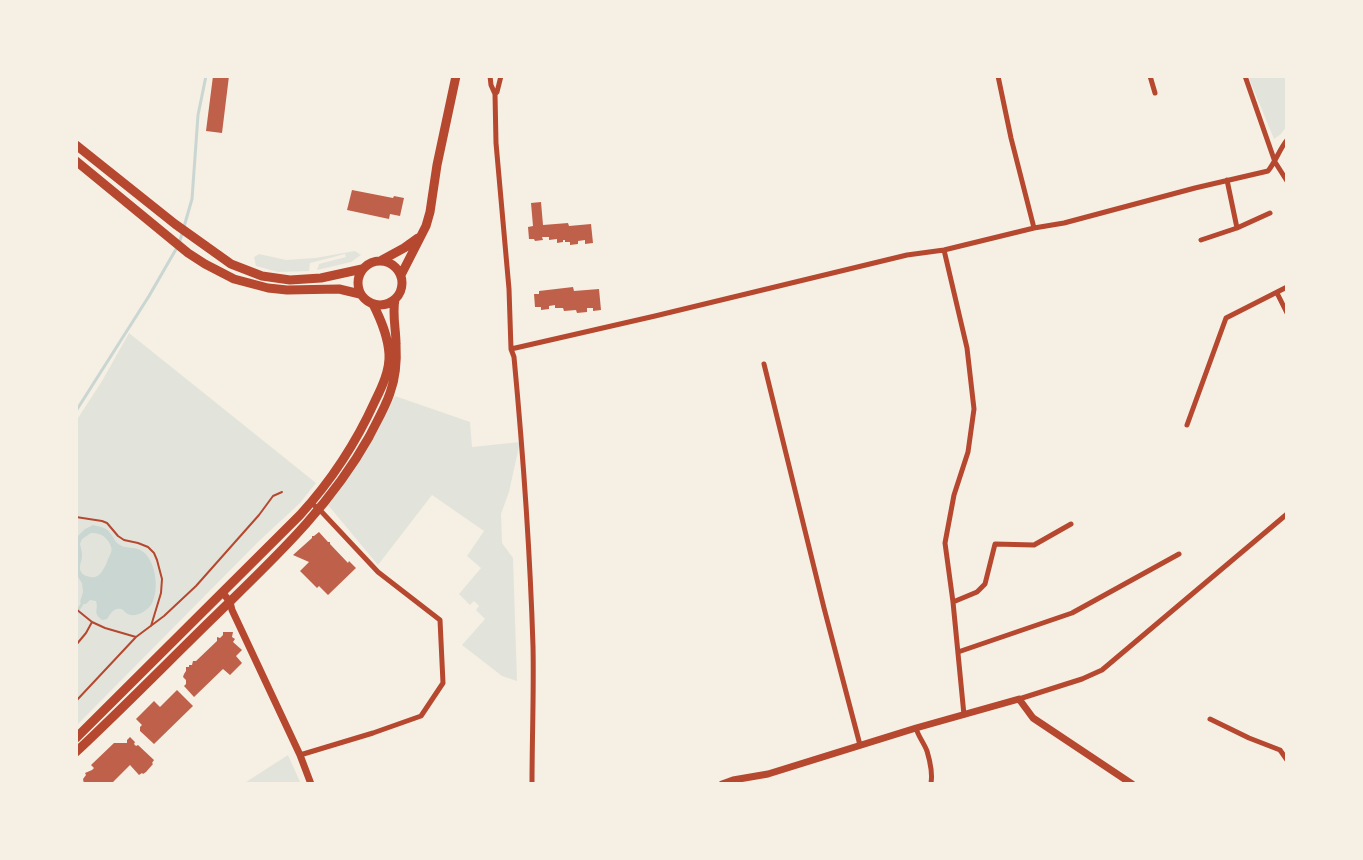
<!DOCTYPE html>
<style>
body{margin:0}
#map{position:relative;width:1363px;height:860px;overflow:hidden;background:#f6efe4;font-family:Inter,sans-serif}
canvas{display:block}
.frame{position:absolute;inset:0;border:78px solid #f6efe4;pointer-events:none}
</style>
<div id="map">
<canvas width="1363" height="860"></canvas>
<div class="frame"></div>
</div>
<script>
const g = document.querySelector('canvas').getContext('2d');
g.lineJoin = 'round';
function paint(path, color) {
  g.fillStyle = color;
  g.fill(path, 'evenodd');
}
function strokePath(path, color, width, dash) {
  g.strokeStyle = color;
  g.lineWidth = width;
  g.lineCap = dash ? 'butt' : 'round';
  g.setLineDash(dash || []);
  g.stroke(path);
}
paint(new Path2D(`
 M 1248,76 L 1287,76 L 1287,126 L 1281,134 L 1274,139 Z
 M 355,251 L 361,255 L 351,262 L 317,270 L 319,264 L 346,257 L 345,254 L 310,263 L 309,271 L 278,272 L 256,266 L 254,257 L 259,254 L 286,260 L 315,258 Z
 M 129,333 L 316,483 L 300,503 L 258,542 L 76,726 L 76,421 L 102,381 Z
 M 395,396 L 470,422 L 472,447 L 520,442 L 509,492 L 501,514 L 502,543 L 513,558 L 517,681 L 502,676 L 462,645 L 485,619 L 476,610 L 479,606 L 474,601 L 470,605 L 459,594 L 481,568 L 467,556 L 484,531 L 432,495 L 378,565 L 328,505 L 379,428 Z
 M 288,755 L 301,784 L 243,784 Z`), '#e2e4dc');
paint(new Path2D(`
 M 93,525 C 100,527 106,527 110,533 C 114,537 115,543 120,545 C 126,549 135,546 142,551 C 156,560 160,591 151,605 C 147,611 135,618 128,614 C 125,613 124,610 121,609 C 114,607 110,614 107,619 L 102,620 C 92,612 99,610 96,601 L 90,600 L 86,604 L 82,604 L 80,602 L 83,592 L 82,583 L 76,574 L 76,538 L 85,529 ZM 91,533 C 99,533 104,535 108,541 C 115,551 110,553 107,562 C 103,571 98,581 87,576 C 85,576 82,574 81,572 C 78,567 82,561 82,556 C 82,552 81,548 80,544 L 82,539 Z`), '#c9d6d2');
strokePath(new Path2D(`
 M 76,411 L 149,296 L 179,244 L 192,199 L 198,115 L 206,76
 M 76,613 L 82,604`), '#c9d6d2', 3);
paint(new Path2D(`
 M 213,76 L 229,76 L 222,133 L 206,131 Z
 M 352,190 L 393,198 L 394,196 L 404,198 L 400,216 L 390,214 L 389,219 L 347,210 Z
 M 541,202 L 543,225 L 568,223 L 569,226 L 591,224 L 593,243 L 585,244 L 585,240 L 578,241 L 578,244 L 570,245 L 570,242 L 565,242 L 565,240 L 563,240 L 563,242 L 557,243 L 557,239 L 549,240 L 549,237 L 542,237 L 543,240 L 535,241 L 534,239 L 529,239 L 528,227 L 533,226 L 531,203 Z
 M 573,287 L 574,291 L 599,289 L 601,310 L 593,311 L 593,308 L 587,308 L 587,312 L 577,313 L 576,310 L 564,311 L 563,308 L 555,308 L 555,305 L 549,306 L 549,309 L 541,310 L 541,307 L 535,307 L 534,294 L 539,294 L 539,291 Z
 M 319,532 L 328,542 L 330,542 L 330,544 L 348,563 L 349,561 L 356,568 L 328,595 L 319,586 L 317,588 L 300,571 L 309,562 L 293,555 L 312,538 L 312,536 L 314,536 Z
 M 223,632 L 233,632 L 232,637 L 235,639 L 233,642 L 242,650 L 236,656 L 242,663 L 230,675 L 223,669 L 194,697 L 184,686 L 186,684 L 186,680 L 183,677 L 184,674 L 186,671 L 186,667 L 189,667 L 189,665 L 192,665 L 193,661 L 196,661 L 217,641 L 217,637 L 220,638 L 223,635 Z
 M 177,690 L 193,706 L 154,744 L 140,731 L 140,727 L 142,725 L 136,719 L 154,701 L 160,707 Z
 M 130,737 L 135,742 L 134,744 L 136,746 L 138,745 L 154,760 L 152,763 L 153,764 L 146,772 L 143,774 L 142,773 L 139,775 L 130,765 L 111,784 L 110,782 L 108,784 L 84,784 L 83,779 L 86,775 L 85,773 L 92,770 L 94,768 L 91,765 L 114,743 L 127,743 L 127,740 Z`), '#bf614a');
strokePath(new Path2D(`
 M 76,517 L 102,521 L 107,523 L 118,536 L 124,540 L 138,543 L 148,547 L 154,553 L 157,560 L 162,579 L 161,593 L 151,626
 M 76,609 L 92,622 L 105,628 L 136,637
 M 76,645 L 86,633 L 92,622
 M 76,701 L 136,637 L 164,616 L 196,586 L 259,515 L 273,496 L 282,492`), '#b5482f', 2);
strokePath(new Path2D(`
 M 490,76 L 491,85 L 495,94 L 496,143 L 509,289 L 511,349 L 514,357 C 523,453 530,550 533,646 C 534,692 532,738 532,784
 M 998,76 L 1011,138 L 1034,228
 M 1150,76 L 1155,93
 M 1245,76 L 1275,162 L 1287,181
 M 495,94 L 497,92 L 501,76
 M 1227,180 L 1237,228
 M 1201,240 L 1237,228 L 1270,213
 M 944,250 L 967,348 L 974,409 L 968,452 L 954,495 L 945,543 L 953,602 L 964,715
 M 1277,293 L 1287,313
 M 511,349 L 655,316 L 907,255 L 944,250 L 1034,228 L 1064,223 L 1195,188 L 1268,171 C 1276,161 1279,150 1287,140
 M 764,364 L 824,608 L 860,745
 M 1187,425 L 1226,318 L 1287,287
 M 953,602 L 977,592 L 985,584 L 995,544 L 1034,545 L 1071,524
 M 958,652 L 1072,613 L 1179,554
 M 1019,699 L 1082,679 L 1102,670 L 1287,514
 M 1210,719 L 1249,738 L 1280,750 L 1287,760
 M 916,728 C 918,736 924,743 927,751 C 930,761 933,773 931,784
 M 300,755 L 373,733 L 421,716 L 443,683 L 440,620 L 378,572 L 319,509 L 311,503`), '#b5482f', 5);
strokePath(new Path2D(`
 M 223,593 L 230,602 L 232,610 L 300,755 L 311,784
 M 722,784 L 733,780 L 768,774 L 916,728 L 1019,699 L 1033,718 L 1132,784`), '#b5482f', 7);
strokePath(new Path2D(`
 M 76,145 L 175,224 L 231,264 L 262,276 L 290,280 L 321,278 L 362,269
 M 76,161 L 188,253 L 205,264 L 234,279 L 268,288 L 287,290 L 339,289 L 360,294
 M 382,260 L 404,248 L 418,238
 M358 283a22 22 0 1 1 44 0a22 22 0 1 1-44 0Z
 M 401,275 L 426,226 L 430,212 L 437,165 L 456,76
 M 76,738 L 300,515 C 331,481 356,443 375,401 C 382,387 390,370 389,354 C 388,336 381,320 373,304
 M 76,752 C 122,709 166,664 211,620 C 270,562 328,510 369,437 C 376,423 385,408 390,393 C 396,377 397,361 396,344 C 396,329 392,314 395,299`), '#b5482f', 9);
</script>
